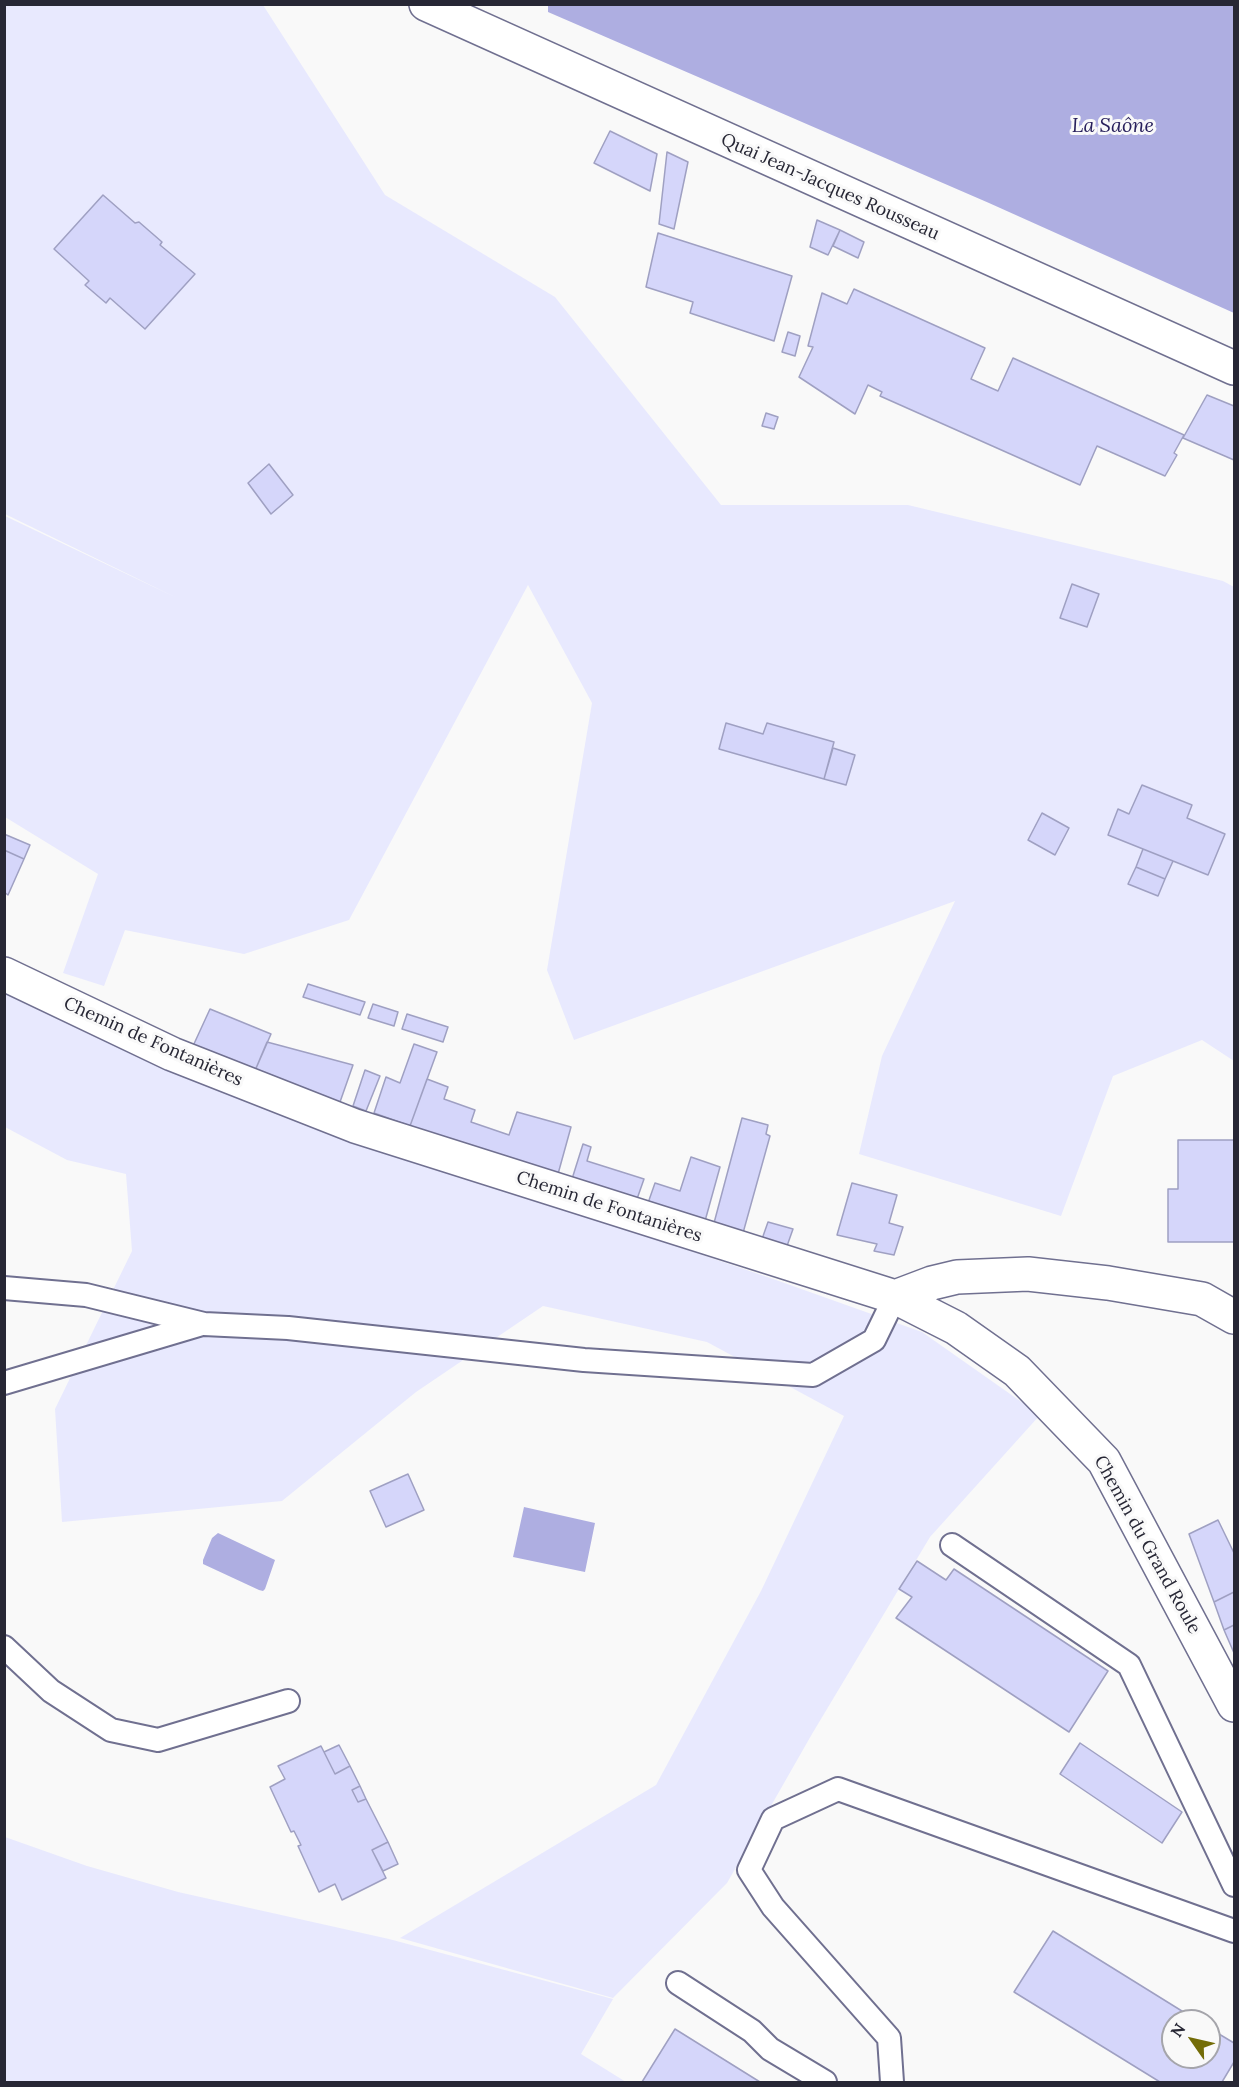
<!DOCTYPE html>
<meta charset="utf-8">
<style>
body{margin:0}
#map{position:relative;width:1239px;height:2087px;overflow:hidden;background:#f9f9f9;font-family:Lora,serif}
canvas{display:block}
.frame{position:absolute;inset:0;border:6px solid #272735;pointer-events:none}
.north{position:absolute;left:1161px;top:2009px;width:60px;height:60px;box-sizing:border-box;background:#f9f9f9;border:2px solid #a5a5ab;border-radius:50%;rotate:304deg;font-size:16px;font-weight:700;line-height:24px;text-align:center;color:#272735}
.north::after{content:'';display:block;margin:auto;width:21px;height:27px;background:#736c07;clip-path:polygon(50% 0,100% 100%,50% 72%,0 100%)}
</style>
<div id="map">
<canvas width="1239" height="2087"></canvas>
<div class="frame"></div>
<div class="north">N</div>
</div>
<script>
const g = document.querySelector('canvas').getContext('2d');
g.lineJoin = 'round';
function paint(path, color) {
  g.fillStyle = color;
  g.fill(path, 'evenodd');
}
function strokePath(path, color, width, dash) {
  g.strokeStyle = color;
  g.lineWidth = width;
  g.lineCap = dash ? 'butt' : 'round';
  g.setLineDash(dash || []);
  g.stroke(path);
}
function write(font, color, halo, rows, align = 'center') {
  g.font = font + ' Lora,serif';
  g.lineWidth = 6;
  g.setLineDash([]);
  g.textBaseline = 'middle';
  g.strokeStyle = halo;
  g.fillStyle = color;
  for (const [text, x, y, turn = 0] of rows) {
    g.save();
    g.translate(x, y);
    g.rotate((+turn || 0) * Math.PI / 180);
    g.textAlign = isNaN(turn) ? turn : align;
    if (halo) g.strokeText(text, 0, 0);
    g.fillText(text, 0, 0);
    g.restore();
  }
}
paint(new Path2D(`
 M 5,5 L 263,5 L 385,195 L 555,297 L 721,505 L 908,505 L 1223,581 L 1234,587 L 1234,1061 L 1202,1040 L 1113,1076 L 1061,1216 L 859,1154 L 882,1056 L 955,901 L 574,1040 L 547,970 L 592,703 L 528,585 L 349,920 L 244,954 L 125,930 L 104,986 L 63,973 L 98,874 L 5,817 L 5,516 L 177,598 L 5,514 Z
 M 4,986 L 353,1136 L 776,1280 L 922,1332 L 1040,1415 L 930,1537 L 812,1734 L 727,1883 L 613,1998 L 400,1938 L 656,1785 L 761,1591 L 844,1416 L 707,1342 L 543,1306 L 416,1392 L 282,1501 L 62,1522 L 55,1409 L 132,1251 L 126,1174 L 67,1160 L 5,1127 Z
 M 5,1837 L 87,1866 L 178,1892 L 389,1939 L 613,1999 L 581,2054 L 626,2082 L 5,2082 Z`), '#e8e9fe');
paint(new Path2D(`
 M 548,5 L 1234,5 L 1234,313 L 989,203 L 548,12 Z
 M 524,1507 L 595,1523 L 585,1572 L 513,1557 Z
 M 218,1533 L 275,1560 L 265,1589 L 263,1591 L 259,1590 L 203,1564 L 203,1560 L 212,1538 Z`), '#aeaee1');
const building = new Path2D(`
 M 610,131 L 657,154 L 650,191 L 594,163 Z
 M 667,152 L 688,162 L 674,229 L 659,224 Z
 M 103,195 L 135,223 L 139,222 L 162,242 L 160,245 L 195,274 L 145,329 L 110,298 L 106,303 L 85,285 L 89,281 L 54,249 Z
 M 817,220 L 840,230 L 828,255 L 810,247 Z
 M 840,230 L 864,242 L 858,258 L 833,246 Z
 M 658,233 L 792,276 L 774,341 L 690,313 L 693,302 L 646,287 Z
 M 854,289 L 985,348 L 971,379 L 998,391 L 1013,358 L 1184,435 L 1174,453 L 1177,455 L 1165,476 L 1097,446 L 1080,485 L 880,396 L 882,392 L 868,385 L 855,414 L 799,377 L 813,347 L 808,346 L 822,293 L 847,304 Z
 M 788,332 L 800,336 L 795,356 L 782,352 Z
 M 1207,395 L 1234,406 L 1234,460 L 1183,438 Z
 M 766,413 L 778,417 L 774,429 L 762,426 Z
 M 269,464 L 293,495 L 271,514 L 248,483 Z
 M 1072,584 L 1099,594 L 1087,627 L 1060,618 Z
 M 726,723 L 763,734 L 767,723 L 834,742 L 824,779 L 719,749 Z
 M 833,748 L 855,755 L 846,785 L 824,779 Z
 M 1142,785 L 1192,805 L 1187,818 L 1225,834 L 1208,875 L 1108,835 L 1118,809 L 1129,814 Z
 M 1042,813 L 1069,828 L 1055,855 L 1028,840 Z
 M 4,834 L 30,845 L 24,859 L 4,850 Z
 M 1143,849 L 1173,861 L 1165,879 L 1136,867 Z
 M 4,850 L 24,859 L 8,895 L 4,892 Z
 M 1136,867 L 1165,879 L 1158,896 L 1128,884 Z
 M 308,984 L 365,1002 L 360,1015 L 303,997 Z
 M 373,1004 L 398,1012 L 394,1026 L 368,1018 Z
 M 210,1009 L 271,1034 L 254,1073 L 193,1046 Z
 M 407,1014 L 448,1027 L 443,1042 L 402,1029 Z
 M 267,1042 L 353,1065 L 340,1102 L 270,1080 L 254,1073 Z
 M 414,1044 L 437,1052 L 410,1126 L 374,1113 L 386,1077 L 400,1083 Z
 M 365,1070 L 380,1076 L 366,1111 L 353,1106 Z
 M 427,1079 L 448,1087 L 444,1099 L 475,1110 L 471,1122 L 509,1135 L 517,1112 L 571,1127 L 558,1174 L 410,1126 Z
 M 742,1118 L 768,1125 L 766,1134 L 770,1136 L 743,1233 L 714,1223 Z
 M 1178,1140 L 1234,1140 L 1234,1242 L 1168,1242 L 1168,1189 L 1178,1189 Z
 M 583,1144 L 591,1147 L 587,1161 L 644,1179 L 637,1199 L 572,1179 Z
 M 691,1157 L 720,1167 L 705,1221 L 648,1203 L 655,1183 L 680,1191 Z
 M 852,1183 L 897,1195 L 889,1223 L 903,1227 L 894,1255 L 874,1251 L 877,1244 L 837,1235 Z
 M 768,1222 L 793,1229 L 787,1246 L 762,1239 Z
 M 408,1474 L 424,1510 L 386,1527 L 370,1491 Z
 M 1218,1520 L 1234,1553 L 1234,1592 L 1214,1602 L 1189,1534 Z
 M 917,1561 L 946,1580 L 954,1569 L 1108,1671 L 1069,1732 L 896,1618 L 912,1597 L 899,1589 Z
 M 1234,1592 L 1234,1625 L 1224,1630 L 1214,1602 Z
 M 1234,1625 L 1234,1653 L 1224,1630 Z
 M 1080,1743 L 1182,1812 L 1162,1843 L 1060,1774 Z
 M 339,1745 L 350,1766 L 335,1774 L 324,1752 Z
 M 321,1746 L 335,1774 L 350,1766 L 360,1786 L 352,1790 L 358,1802 L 366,1799 L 388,1842 L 372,1850 L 386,1878 L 342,1900 L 335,1884 L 319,1892 L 298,1846 L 301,1845 L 294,1831 L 291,1832 L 270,1787 L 285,1779 L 278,1766 Z
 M 360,1786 L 366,1799 L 358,1802 L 352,1790 Z
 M 388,1842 L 398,1864 L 383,1871 L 372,1850 Z
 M 1053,1931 L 1198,2021 L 1173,2021 L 1173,2057 L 1209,2057 L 1209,2028 L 1234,2043 L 1234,2062 L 1222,2082 L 1160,2082 L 1014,1992 Z
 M 675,2029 L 760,2082 L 642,2082 Z`);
paint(building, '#d5d6fa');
strokePath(building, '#9fa0c2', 1.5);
const service = new Path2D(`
 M 4,1288 L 86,1295 L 204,1324 L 288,1328 L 584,1360 L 813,1375 L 874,1340 L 895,1297
 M 4,1383 L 202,1324
 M 952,1545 L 1129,1665 L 1234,1885
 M 4,1647 L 51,1691 L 111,1730 L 158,1740 L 288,1701
 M 678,1983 L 752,2031 L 770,2049 L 825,2082
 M 892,2082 L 889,2038 L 773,1907 L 749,1870 L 773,1819 L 838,1789 L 1234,1931`);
const minor = new Path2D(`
 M 4,974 L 172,1054 L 355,1126 L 895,1297 L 956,1328 L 1017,1371 L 1104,1461 L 1234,1705
 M 895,1297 L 932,1283 L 957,1277 L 1028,1274 L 1108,1283 L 1202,1299 L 1234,1317`);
const tertiary = new Path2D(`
 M 426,4 L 1234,368`);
strokePath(service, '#707090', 26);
strokePath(minor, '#707090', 36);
strokePath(tertiary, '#707090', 36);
strokePath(service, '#fff', 22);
strokePath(minor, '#fff', 33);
strokePath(tertiary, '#fff', 33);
write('18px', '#272735', '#f9f9f9', [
 ["Quai Jean-Jacques Rousseau",830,187,24],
 ["Chemin de Fontanières",153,1042,24],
 ["Chemin de Fontanières",609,1207,18],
 ["Chemin du Grand Roule",1147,1545,61]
]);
write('italic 20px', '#28205c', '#f9f9f9', [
 ["La Saône",1113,126]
]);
</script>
